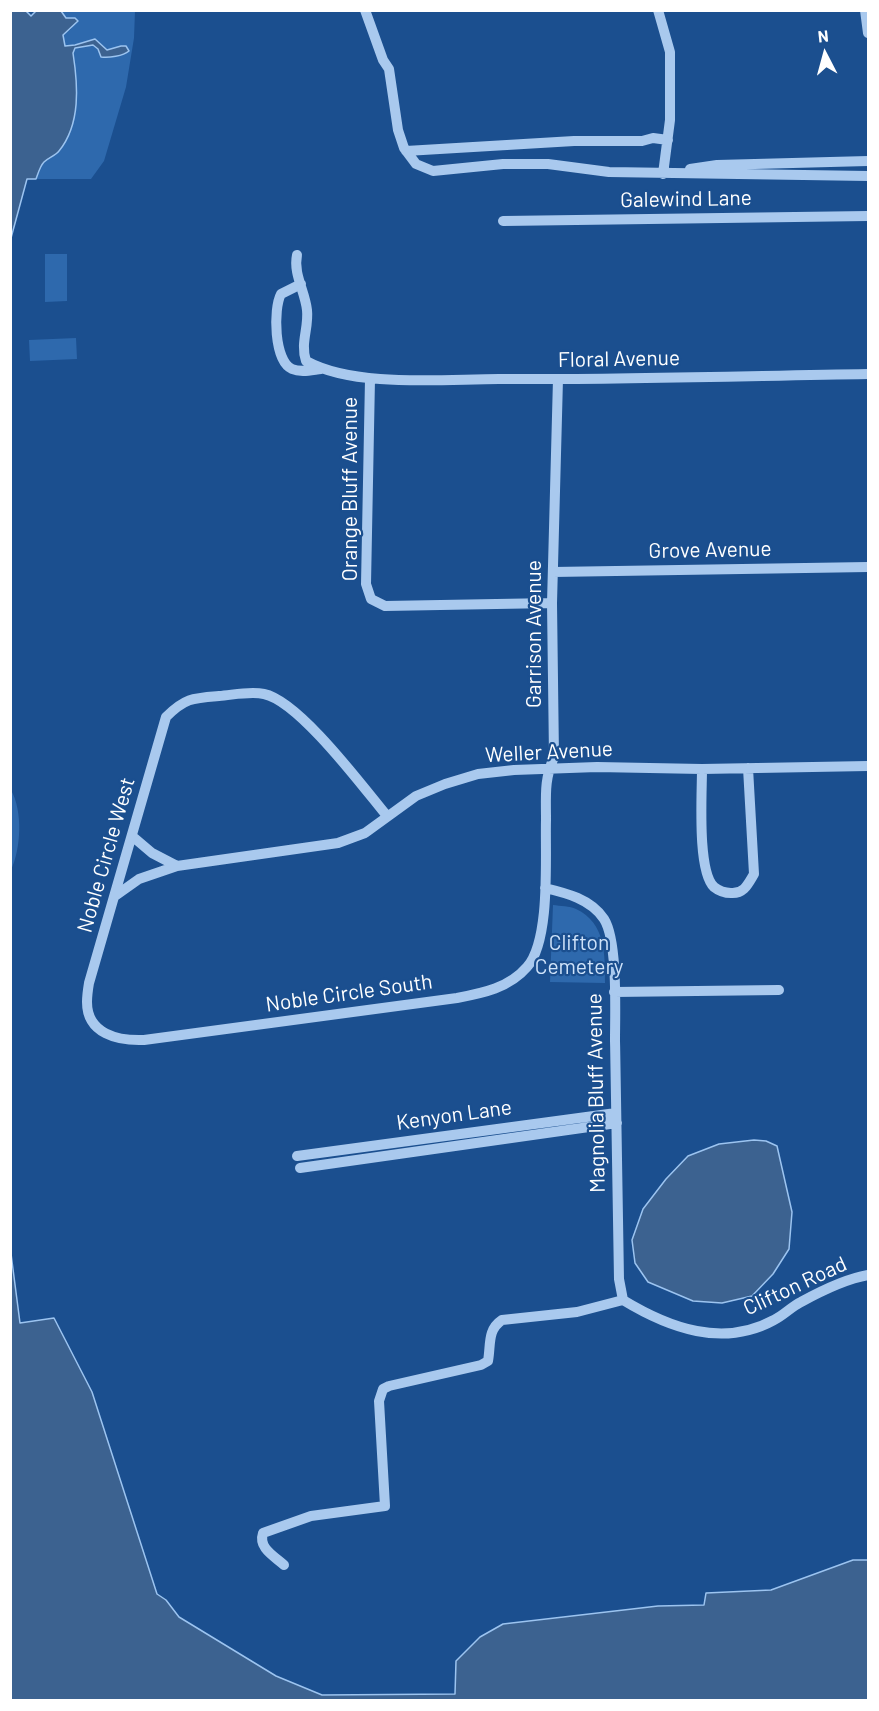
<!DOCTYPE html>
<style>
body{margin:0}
#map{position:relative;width:879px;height:1711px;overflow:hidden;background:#1b4f8f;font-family:Barlow,sans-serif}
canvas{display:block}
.frame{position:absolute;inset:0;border:12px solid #fff;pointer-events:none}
.north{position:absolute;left:795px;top:24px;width:60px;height:60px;-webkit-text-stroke:4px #1b4f8f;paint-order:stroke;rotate:354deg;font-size:16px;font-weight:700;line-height:24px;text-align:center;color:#fff}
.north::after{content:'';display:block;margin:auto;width:21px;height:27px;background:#fff;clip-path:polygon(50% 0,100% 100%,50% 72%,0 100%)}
</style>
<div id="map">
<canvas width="879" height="1711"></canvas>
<div class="frame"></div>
<div class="north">N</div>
</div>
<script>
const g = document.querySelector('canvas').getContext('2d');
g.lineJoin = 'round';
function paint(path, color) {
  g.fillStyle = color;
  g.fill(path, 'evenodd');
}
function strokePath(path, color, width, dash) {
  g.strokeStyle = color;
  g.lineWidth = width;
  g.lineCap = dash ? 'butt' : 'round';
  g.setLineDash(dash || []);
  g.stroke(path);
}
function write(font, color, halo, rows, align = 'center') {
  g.font = font + ' Barlow,sans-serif';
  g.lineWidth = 4.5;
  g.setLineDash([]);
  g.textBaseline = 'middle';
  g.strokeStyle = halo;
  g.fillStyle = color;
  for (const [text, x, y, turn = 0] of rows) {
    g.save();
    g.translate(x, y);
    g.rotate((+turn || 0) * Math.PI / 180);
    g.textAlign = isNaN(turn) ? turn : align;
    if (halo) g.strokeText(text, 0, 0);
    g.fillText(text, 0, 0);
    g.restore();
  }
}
paint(new Path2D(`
 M 61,11 L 135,11 L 134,38 L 126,87 L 104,161 L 91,179 L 36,179 L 44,162 L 58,152 L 76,104 L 76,73 L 72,53 L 75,48 L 93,45 L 108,58 L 125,54 L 121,46 L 107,50 L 95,39 L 75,45 L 65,46 L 63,35 L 71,29 L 75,18 L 66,18 Z
 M 45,254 L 67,254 L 67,301 L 45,302 Z
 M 76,338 L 77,359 L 30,361 L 29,340 Z
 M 11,790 C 23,811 21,849 11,870 Z
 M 553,905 C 560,906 570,906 576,909 C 606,923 605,955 605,983 L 550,982 Z`), '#2e69ad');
const water = new Path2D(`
 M 11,10 L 26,11 L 31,16 L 36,11 L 61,11 L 66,18 L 75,18 L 78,21 L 63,35 L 65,46 L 75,45 L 95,39 L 107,50 L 121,46 L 126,46 L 129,51 C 123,56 109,58 101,57 L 98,49 L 93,45 L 75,48 L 73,53 C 78,85 81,124 59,151 C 55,156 48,158 44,162 C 40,166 38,174 36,179 L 27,179 L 11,238 Z
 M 754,1140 L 766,1141 L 777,1146 L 792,1212 L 789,1249 L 773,1274 L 752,1296 L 722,1303 L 693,1301 L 648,1282 L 635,1263 L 632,1240 L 643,1209 L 666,1179 L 688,1156 L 719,1144 Z
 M 10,1246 L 20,1323 L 54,1318 L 92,1392 L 157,1594 L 166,1600 L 179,1617 L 276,1676 L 322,1695 L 455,1694 L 456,1661 L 480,1637 L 503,1624 L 658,1606 L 704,1605 L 706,1593 L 771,1590 L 853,1560 L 868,1560 L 868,1700 L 11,1700 Z`);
paint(water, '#3c6290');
strokePath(water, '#9cc4f0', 1.5);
strokePath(new Path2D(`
 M 365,10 L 383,60 L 389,69 L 398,130 L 404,148 L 416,164 L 433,171 L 503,164 L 548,164 L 609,172 L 868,176
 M 658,10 L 670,52 L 670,120 L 663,174
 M 865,10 L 868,33
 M 406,151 L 574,141 L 642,141 L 653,138 L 668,140
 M 690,169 L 717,165 L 868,161
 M 503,221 L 868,216
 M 297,255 C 293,274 305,291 307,310 C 309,328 300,343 306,361 C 355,388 443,379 499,379 C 622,380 745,376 868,374
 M 301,284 L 281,294 C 273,309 274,361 292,369 C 301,373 312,370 321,369
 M 370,379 L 366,584 L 371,599 L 385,606 L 552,603
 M 553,572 L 868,567
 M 702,769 C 702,794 697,871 714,887 C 719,891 725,893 731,893 C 744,894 748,884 754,874 L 748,768
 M 387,816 C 363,787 299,701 264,694 C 250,691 233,695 219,696 C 193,698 185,698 166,717 L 89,983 C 88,989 87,996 87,1002 C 87,1034 118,1041 144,1040 L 457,998 C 483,993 509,988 527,967 C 551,940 545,856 546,820 C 546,795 544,780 554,757 L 552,603 L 558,379
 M 132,836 L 152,853 L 177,866
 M 545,888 C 566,893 591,899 604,919 C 618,941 615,1013 615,1041 C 617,1120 618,1199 619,1279 L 623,1300
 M 115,896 L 139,879 L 177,866 L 338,843 L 365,833 L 416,796 L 445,784 L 478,774 L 514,770 L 597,767 L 702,769 L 868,766
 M 614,992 L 779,990
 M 297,1156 L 616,1113
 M 300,1168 L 617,1123
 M 284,1565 C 274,1556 258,1548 263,1533 L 311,1516 L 385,1506 L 379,1401 L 383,1389 L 389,1386 L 481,1365 L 488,1361 C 491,1345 487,1330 502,1320 L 577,1312 L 623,1300 C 669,1328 723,1348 774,1320 C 784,1315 791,1307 801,1302 C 821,1291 845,1279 868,1275`), '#a9c9ee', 10);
write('21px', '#fff', '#1b4f8f', [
 ["Galewind Lane",686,199,-1],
 ["Floral Avenue",619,359,-1],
 ["Orange Bluff Avenue",350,489,-90],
 ["Grove Avenue",710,550,-1],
 ["Garrison Avenue",534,634,-90],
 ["Weller Avenue",549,752,-3],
 ["Noble Circle West",106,855,-74],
 ["Noble Circle South",349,993,-8],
 ["Magnolia Bluff Avenue",596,1093,-91],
 ["Kenyon Lane",454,1115,-8],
 ["Clifton Road",795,1286,-25]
]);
write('21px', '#cfe3fa', '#1b4f8f', [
 ["Clifton",579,943],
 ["Cemetery",579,967]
]);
</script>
